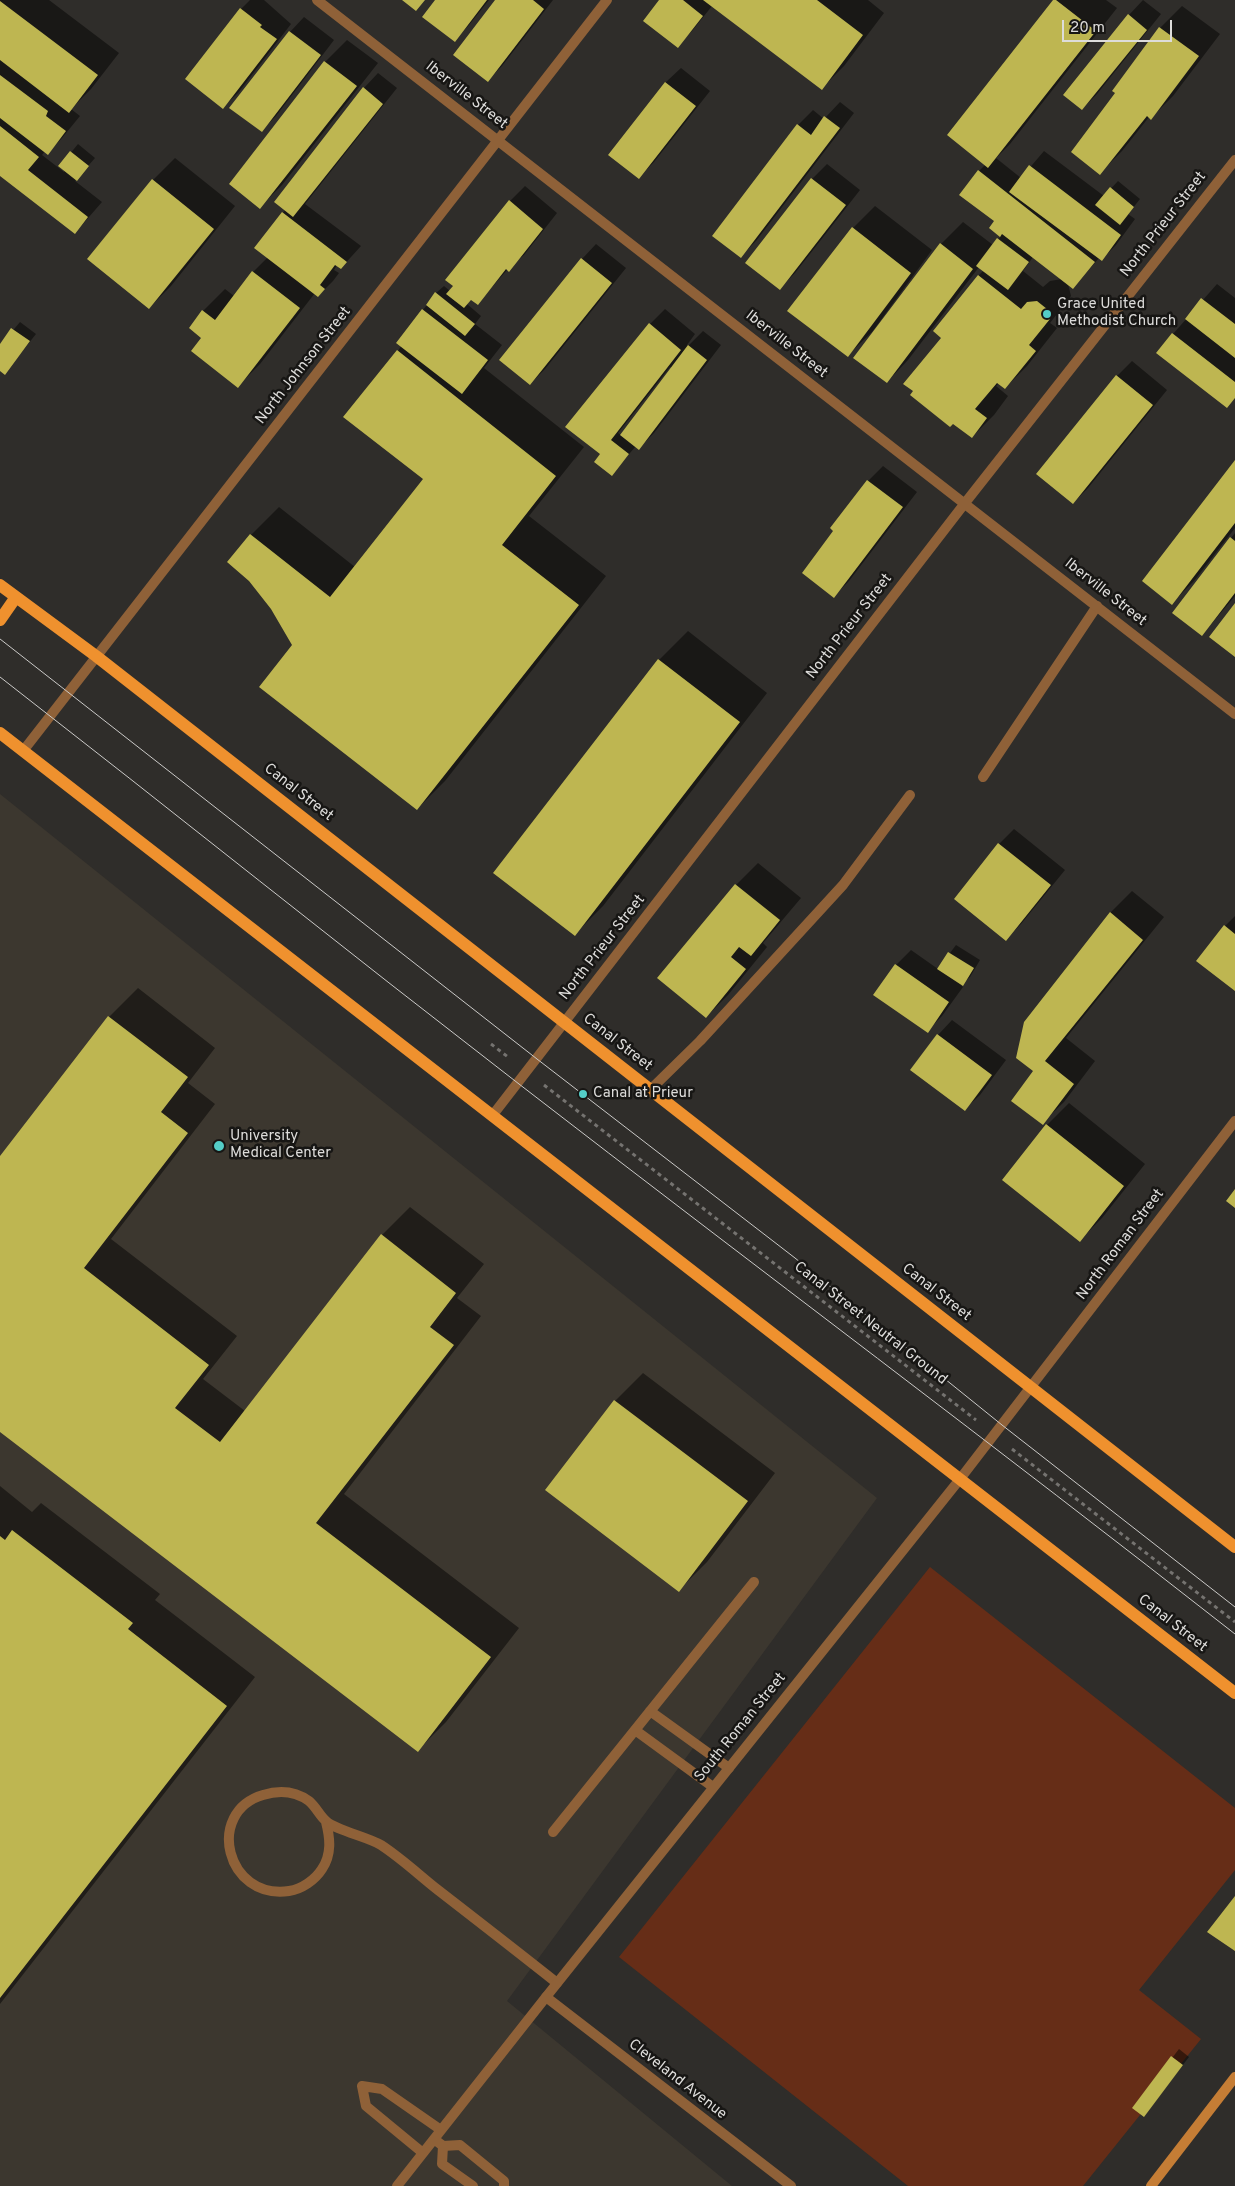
<!DOCTYPE html>
<style>
body{margin:0}
#map{position:relative;width:1235px;height:2186px;overflow:hidden;background:#2f2d2a;font-family:Overpass,sans-serif}
canvas{display:block}
.scale{position:absolute;left:1062px;top:20px;width:110px;height:22px;box-sizing:border-box;border:2px solid #dddcda;border-top:0;padding-left:6px;font-size:15px;line-height:18px;white-space:nowrap;color:#dddcda;-webkit-text-stroke:4px #171614;paint-order:stroke}
</style>
<div id="map">
<canvas width="1235" height="2186"></canvas>
<div class="scale">20 m</div>
</div>
<script>
const g = document.querySelector('canvas').getContext('2d');
g.lineJoin = 'round';
function paint(path, color) {
  g.fillStyle = color;
  g.fill(path, 'evenodd');
}
function strokePath(path, color, width, dash) {
  g.strokeStyle = color;
  g.lineWidth = width;
  g.lineCap = dash ? 'butt' : 'round';
  g.setLineDash(dash || []);
  g.stroke(path);
}
function write(font, color, halo, rows, align = 'center') {
  g.font = font + ' Overpass,sans-serif';
  g.lineWidth = 5;
  g.setLineDash([]);
  g.textBaseline = 'middle';
  g.strokeStyle = halo;
  g.fillStyle = color;
  for (const [text, x, y, turn = 0] of rows) {
    g.save();
    g.translate(x, y);
    g.rotate((+turn || 0) * Math.PI / 180);
    g.textAlign = isNaN(turn) ? turn : align;
    if (halo) g.strokeText(text, 0, 0);
    g.fillText(text, 0, 0);
    g.restore();
  }
}
paint(new Path2D(`
 M 0,794 L 877,1498 L 507,2001 L 732,2186 L 0,2186 Z`), '#3c372f');
paint(new Path2D(`
 M 930,1567 L 1235,1808 L 1235,1870 L 1139,1990 L 1201,2039 L 1083,2186 L 908,2186 L 619,1957 Z`), '#662d17');
paint(new Path2D(`
 M 0,0 L 49,0 L 119,53 L 91,89 L 71,109 L 80,116 L 62,138 L 48,153 L 45,151 L 42,155 L 64,172 L 65,170 L 60,166 L 78,144 L 95,158 L 75,181 L 102,202 L 75,233 L 0,174 Z
 M 250,0 L 264,0 L 291,24 L 238,93 L 223,107 L 241,9 Z
 M 437,0 L 489,0 L 469,25 L 455,40 Z
 M 496,0 L 553,0 L 502,66 L 488,80 Z
 M 661,0 L 868,0 L 884,13 L 844,66 L 822,88 L 712,6 L 692,31 L 677,46 Z
 M 1055,0 L 1106,0 L 1117,8 L 1010,144 L 996,158 L 1021,178 L 1044,151 L 1104,196 L 1118,181 L 1140,199 L 1128,214 L 1135,219 L 1116,245 L 1101,260 L 1099,258 L 1073,288 L 1068,284 L 1071,296 L 1050,323 L 1057,328 L 1027,366 L 1005,388 L 999,383 L 996,386 L 1008,396 L 994,415 L 972,437 L 953,422 L 943,338 L 979,275 L 984,270 L 979,267 L 908,360 L 887,382 L 941,244 L 963,222 L 993,245 L 1001,236 L 979,171 L 986,164 ZM 1033,257 L 1062,279 L 1050,281 L 1043,287 L 1023,271 Z
 M 1143,0 L 1161,14 L 1097,94 L 1082,109 L 1129,15 Z
 M 1182,6 L 1220,34 L 1173,96 L 1151,118 L 1149,117 L 1122,151 L 1100,173 L 1117,93 L 1160,28 Z
 M 304,17 L 334,40 L 276,116 L 261,131 L 290,32 Z
 M 347,40 L 378,63 L 282,185 L 260,207 L 230,183 L 325,62 Z
 M 681,68 L 710,91 L 654,162 L 639,177 L 610,155 L 666,82 Z
 M 378,73 L 397,88 L 305,204 L 361,246 L 341,268 L 337,265 L 334,270 L 339,273 L 333,281 L 318,296 L 315,293 L 260,364 L 238,386 L 203,337 L 190,328 L 203,311 L 225,289 L 234,296 L 253,272 L 268,257 L 256,248 L 286,209 L 364,88 Z
 M 840,102 L 854,113 L 756,241 L 741,256 L 798,125 L 813,110 L 824,119 Z
 M 175,158 L 235,206 L 171,286 L 149,308 L 89,259 L 153,180 Z
 M 827,164 L 860,190 L 795,273 L 780,288 L 812,179 Z
 M 525,186 L 557,213 L 524,255 L 508,269 L 477,304 L 472,299 L 467,304 L 481,316 L 475,324 L 502,345 L 484,368 L 584,447 L 529,516 L 606,576 L 445,781 L 417,809 L 294,645 L 251,535 L 279,507 L 355,567 L 424,479 L 398,351 L 423,310 L 436,293 L 444,286 L 450,291 L 510,201 Z
 M 875,206 L 932,250 L 872,332 L 848,355 L 853,228 Z
 M 596,244 L 626,268 L 545,369 L 530,384 L 582,259 Z
 M 1217,284 L 1235,298 L 1235,398 L 1227,406 L 1173,334 Z
 M 665,309 L 695,334 L 687,345 L 688,346 L 703,331 L 721,345 L 654,433 L 639,448 L 636,446 L 611,475 L 607,447 L 650,324 ZM 670,367 L 672,368 L 621,435 L 618,433 Z
 M 20,322 L 36,334 L 5,373 L 0,369 L 0,346 Z
 M 1132,361 L 1167,390 L 1088,488 L 1073,503 L 1117,376 Z
 M 1235,462 L 1235,528 L 1194,581 L 1172,603 Z
 M 883,466 L 917,492 L 849,581 L 834,596 L 835,531 L 868,481 Z
 M 1235,533 L 1235,596 L 1202,635 L 1174,613 Z
 M 688,631 L 767,693 L 603,906 L 575,934 L 495,873 L 659,660 Z
 M 1014,829 L 1065,870 L 1021,924 L 1006,939 L 999,844 Z
 M 758,863 L 801,898 L 763,943 L 767,947 L 728,995 L 706,1017 L 659,978 L 736,885 Z
 M 1132,891 L 1164,917 L 1066,1038 L 1095,1061 L 1064,1102 L 1042,1123 L 1035,1071 L 1110,913 Z
 M 1235,916 L 1235,989 L 1225,926 Z
 M 956,945 L 980,960 L 970,977 L 961,985 L 963,987 L 942,1016 L 927,1031 L 875,995 L 896,965 L 911,950 L 938,969 Z
 M 138,988 L 215,1048 L 188,1083 L 215,1104 L 111,1239 L 237,1336 L 203,1379 L 245,1411 L 382,1235 L 410,1207 L 484,1264 L 457,1298 L 481,1316 L 344,1494 L 519,1628 L 446,1722 L 418,1750 L 0,1430 L 0,1158 L 109,1017 Z
 M 952,1020 L 1006,1060 L 980,1095 L 965,1109 L 938,1035 Z
 M 1069,1103 L 1145,1164 L 1102,1218 L 1080,1240 L 1004,1179 L 1047,1125 Z
 M 643,1373 L 775,1473 L 707,1562 L 679,1590 L 547,1490 L 615,1401 Z
 M 0,1486 L 32,1512 L 41,1503 L 160,1594 L 155,1600 L 255,1677 L 0,2004 Z
 M 1179,2049 L 1189,2057 L 1144,2115 L 1134,2107 Z`), '#0007');
paint(new Path2D(`
 M 402,0 L 425,0 L 416,11 Z
 M 435,0 L 487,0 L 455,42 L 422,17 Z
 M 495,0 L 533,0 L 544,9 L 488,82 L 453,55 Z
 M 659,0 L 683,0 L 703,16 L 678,48 L 643,21 Z
 M 703,0 L 817,0 L 863,35 L 822,90 Z
 M 1053,0 L 1056,0 L 1096,31 L 988,168 L 947,135 Z
 M 0,1 L 98,75 L 69,113 L 0,60 Z
 M 240,8 L 262,25 L 260,27 L 277,39 L 223,109 L 185,79 Z
 M 1128,14 L 1147,30 L 1082,110 L 1063,95 Z
 M 1159,27 L 1199,56 L 1151,120 L 1147,116 L 1100,175 L 1071,152 L 1115,93 L 1112,91 Z
 M 289,31 L 321,55 L 262,132 L 229,108 Z
 M 324,61 L 357,86 L 260,209 L 229,184 Z
 M 0,75 L 48,111 L 46,116 L 66,131 L 48,155 L 0,118 Z
 M 665,82 L 696,106 L 639,179 L 608,155 Z
 M 363,87 L 383,104 L 293,217 L 274,202 Z
 M 824,116 L 840,128 L 741,258 L 712,236 L 797,124 L 811,135 Z
 M 0,126 L 39,157 L 28,170 L 88,217 L 75,234 L 0,176 Z
 M 70,151 L 89,166 L 77,181 L 58,166 Z
 M 1029,165 L 1121,235 L 1102,261 L 1009,192 Z
 M 978,170 L 1095,262 L 1073,289 L 1002,234 L 1000,237 L 989,228 L 994,221 L 959,195 Z
 M 811,178 L 846,205 L 780,290 L 745,263 Z
 M 152,179 L 214,229 L 149,309 L 87,259 Z
 M 1110,187 L 1134,207 L 1120,225 L 1095,205 Z
 M 509,200 L 543,229 L 509,272 L 506,269 L 478,305 L 471,300 L 464,308 L 446,294 L 453,286 L 445,280 Z
 M 282,212 L 347,262 L 341,269 L 335,265 L 320,285 L 325,289 L 318,297 L 254,248 Z
 M 852,227 L 911,273 L 848,357 L 787,311 Z
 M 997,238 L 1029,262 L 1008,290 L 976,266 Z
 M 940,243 L 973,269 L 887,383 L 853,358 Z
 M 581,258 L 612,283 L 530,385 L 499,360 Z
 M 252,271 L 300,308 L 238,388 L 191,351 L 201,338 L 189,328 L 202,310 L 215,320 Z
 M 978,275 L 1021,309 L 1027,302 L 1037,301 L 1047,309 L 1050,319 L 1029,345 L 1036,351 L 1005,389 L 997,383 L 975,409 L 987,418 L 972,438 L 953,424 L 950,427 L 910,395 L 913,391 L 903,384 L 941,338 L 933,331 Z
 M 435,292 L 475,324 L 465,336 L 426,305 Z
 M 1201,298 L 1235,324 L 1235,358 L 1185,319 Z
 M 422,309 L 488,360 L 462,394 L 396,343 Z
 M 649,323 L 681,350 L 611,440 L 629,454 L 612,476 L 594,462 L 600,454 L 565,427 Z
 M 11,328 L 30,341 L 5,375 L 0,371 L 0,344 Z
 M 1172,333 L 1235,382 L 1235,398 L 1227,408 L 1156,353 Z
 M 688,345 L 707,360 L 639,450 L 620,435 Z
 M 397,350 L 556,476 L 502,545 L 579,605 L 417,810 L 259,687 L 292,645 L 271,609 L 249,581 L 227,562 L 250,534 L 330,597 L 423,479 L 343,417 Z
 M 1116,375 L 1153,405 L 1073,504 L 1036,474 Z
 M 1235,460 L 1235,523 L 1172,605 L 1142,581 Z
 M 867,480 L 903,507 L 834,598 L 802,573 L 833,531 L 830,528 Z
 M 1230,537 L 1235,541 L 1235,593 L 1202,636 L 1172,613 Z
 M 1235,603 L 1235,657 L 1209,637 Z
 M 658,659 L 740,722 L 575,936 L 493,873 Z
 M 998,843 L 1051,885 L 1006,941 L 954,899 Z
 M 735,884 L 780,920 L 751,956 L 739,947 L 731,957 L 746,969 L 706,1018 L 657,978 Z
 M 1110,912 L 1143,940 L 1045,1061 L 1074,1084 L 1043,1125 L 1011,1101 L 1033,1071 L 1016,1058 L 1024,1022 Z
 M 1224,925 L 1235,934 L 1235,991 L 1196,961 Z
 M 948,952 L 974,968 L 963,986 L 937,969 Z
 M 895,964 L 949,1002 L 928,1033 L 873,995 Z
 M 108,1016 L 188,1077 L 161,1112 L 188,1133 L 84,1268 L 209,1365 L 175,1408 L 220,1442 L 381,1234 L 456,1293 L 430,1327 L 454,1345 L 316,1523 L 491,1657 L 418,1752 L 0,1432 L 0,1156 Z
 M 937,1034 L 992,1075 L 965,1111 L 910,1070 Z
 M 1046,1124 L 1124,1186 L 1080,1242 L 1002,1180 Z
 M 1235,1189 L 1235,1208 L 1226,1201 Z
 M 614,1400 L 748,1501 L 679,1592 L 545,1490 Z
 M 12,1530 L 133,1623 L 128,1629 L 227,1706 L 0,1998 L 0,1536 L 5,1540 Z
 M 1235,1896 L 1235,1951 L 1207,1932 Z
 M 1171,2056 L 1183,2065 L 1144,2117 L 1132,2108 Z`), '#beb651');
strokePath(new Path2D(`
 M 491,1044 L 508,1057
 M 544,1085 L 976,1420
 M 1012,1449 L 1235,1622`), '#757370', 3, [4, 4]);
strokePath(new Path2D(`
 M 983,777 L 1097,606
 M 650,1090 L 700,1041 L 843,885 L 910,795
 M 650,1711 L 729,1768
 M 635,1730 L 713,1787
 M 326,1822 C 330,1838 332,1854 322,1869 C 315,1880 302,1889 289,1891 C 226,1900 205,1812 263,1795 C 279,1790 295,1791 309,1801 C 317,1808 319,1815 326,1821 C 335,1830 368,1837 381,1845 C 401,1858 419,1875 438,1890 C 478,1921 518,1952 557,1983
 M 553,1832 L 754,1582
 M 434,2139 L 443,2146 L 460,2145 L 504,2181 L 504,2186
 M 443,2146 L 442,2164 L 473,2186
 M 423,2153 L 366,2106 L 362,2086 L 382,2089 L 441,2130
 M 397,2186 L 546,1997`), '#8f6138', 10);
strokePath(new Path2D(`
 M 317,0 L 1235,714
 M 23,751 L 607,0
 M 492,1116 L 965,503 L 1235,160
 M 791,2186 L 546,1997 L 960,1479 L 1235,1121`), '#8f6138', 10);
strokePath(new Path2D(`
 M 1151,2186 L 1235,2077`), '#c57d35', 10);
strokePath(new Path2D(`
 M 0,585 L 96,656 L 1235,1547
 M 0,620 L 16,597
 M 0,733 L 1235,1693`), '#ef912e', 12);
strokePath(new Path2D(`
 M 0,639 L 537,1059 L 795,1258 L 1002,1425 L 1235,1607
 M 0,677 C 174,812 345,950 519,1084 C 757,1268 998,1448 1235,1634`), '#cbcac8', 1);
for (const [x, y, r, color] of [
 [1047,314,5,"#54cdc7"],
 [583,1094,5,"#54cdc7"],
 [219,1146,6,"#54cdc7"]
]) {
  const dot = new Path2D();
  dot.arc(x, y, r, 0, 2 * Math.PI);
  g.fillStyle = color;
  g.fill(dot);
  strokePath(dot, '#171614', 2);
}
write('15px', '#dddcda', '#171614', [
 ["Iberville Street",466,96,38],
 ["North Prieur Street",1164,225,-52],
 ["Iberville Street",786,345,38],
 ["North Johnson Street",304,366,-52],
 ["Iberville Street",1105,593,38],
 ["North Prieur Street",850,627,-52],
 ["Canal Street",298,793,38],
 ["North Prieur Street",603,948,-52],
 ["Canal Street",617,1043,38],
 ["North Roman Street",1121,1245,-53],
 ["Canal Street",936,1293,38],
 ["Canal Street Neutral Ground",870,1324,38],
 ["Canal Street",1172,1624,38],
 ["South Roman Street",741,1728,-51],
 ["Cleveland Avenue",677,2080,38]
]);
write('15px', '#dddcda', '#171614', [
 ["Grace United",1057,305],
 ["Methodist Church",1057,322],
 ["Canal at Prieur",593,1094],
 ["University",230,1137],
 ["Medical Center",230,1154]
], 'left');
</script>
